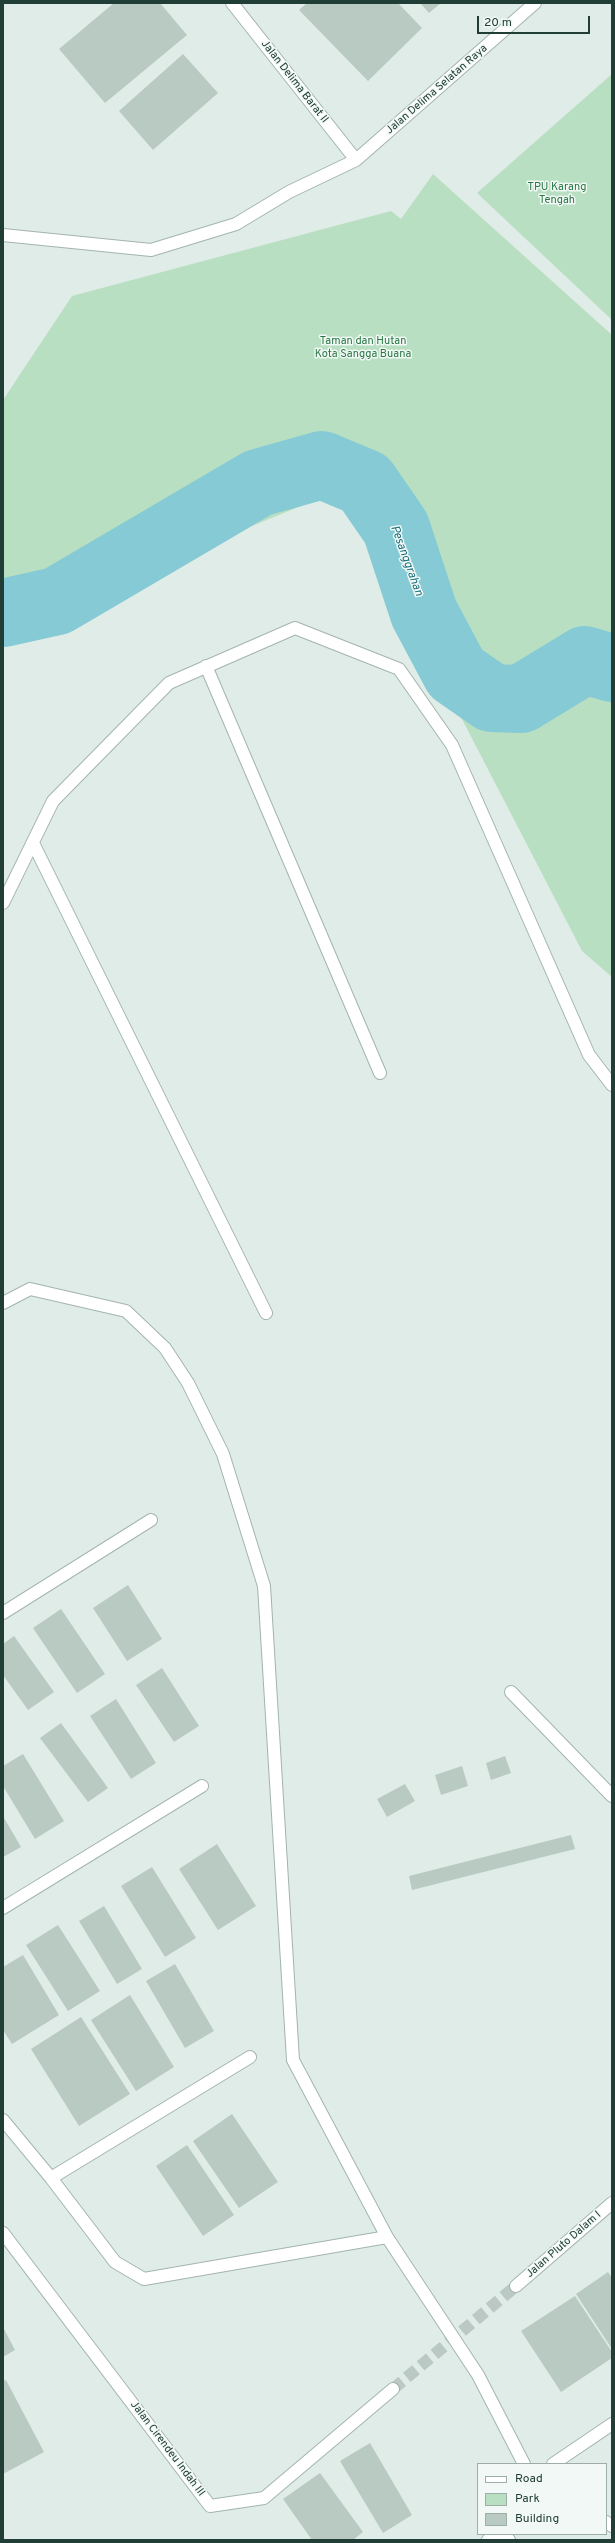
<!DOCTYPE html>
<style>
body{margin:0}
#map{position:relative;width:615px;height:2543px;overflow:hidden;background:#e0ece7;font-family:Overpass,sans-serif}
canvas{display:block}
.frame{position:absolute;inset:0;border:4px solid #203e35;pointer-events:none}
.legend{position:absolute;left:477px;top:2463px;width:130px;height:72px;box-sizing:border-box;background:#f1f8f5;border:1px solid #9daea8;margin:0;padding:5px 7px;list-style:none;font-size:12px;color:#203e35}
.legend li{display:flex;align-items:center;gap:8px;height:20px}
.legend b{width:20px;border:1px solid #9daea8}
.scale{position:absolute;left:477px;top:16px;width:113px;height:18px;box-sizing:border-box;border:2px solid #203e35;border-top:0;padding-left:5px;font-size:12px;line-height:14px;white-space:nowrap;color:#203e35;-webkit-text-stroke:3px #f1f8f5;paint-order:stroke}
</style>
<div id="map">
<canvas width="615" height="2543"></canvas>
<div class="frame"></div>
<ul class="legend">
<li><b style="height:5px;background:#fff"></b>Road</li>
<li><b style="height:11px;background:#b8dfc1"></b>Park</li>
<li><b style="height:11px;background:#b9cac2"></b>Building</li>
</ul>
<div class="scale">20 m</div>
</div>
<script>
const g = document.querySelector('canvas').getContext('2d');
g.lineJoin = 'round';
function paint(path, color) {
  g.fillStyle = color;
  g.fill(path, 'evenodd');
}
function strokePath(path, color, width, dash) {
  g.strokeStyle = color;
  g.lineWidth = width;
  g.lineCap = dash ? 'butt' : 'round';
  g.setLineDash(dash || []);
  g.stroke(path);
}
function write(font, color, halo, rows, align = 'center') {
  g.font = font + ' Overpass,sans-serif';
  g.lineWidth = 3;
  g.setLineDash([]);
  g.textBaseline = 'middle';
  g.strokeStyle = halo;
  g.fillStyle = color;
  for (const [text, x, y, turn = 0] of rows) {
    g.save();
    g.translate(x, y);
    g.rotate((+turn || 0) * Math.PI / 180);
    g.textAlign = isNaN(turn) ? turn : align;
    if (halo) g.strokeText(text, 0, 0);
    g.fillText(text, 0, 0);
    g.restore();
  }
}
paint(new Path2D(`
 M 612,74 L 612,320 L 477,193 Z
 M 433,174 L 612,335 L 612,977 L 582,951 L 343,489 L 3,627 L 3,400 L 72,296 L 391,211 L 401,219 Z`), '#b8dfc1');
strokePath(new Path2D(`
 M 3,613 L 57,601 L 258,483 L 322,465 L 365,483 L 396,528 L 424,613 L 456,673 L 492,698 L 521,699 L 585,660 L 612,668`), '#85cad5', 68);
paint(new Path2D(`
 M 114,3 L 160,3 L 187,35 L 105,103 L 59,49 Z
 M 307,3 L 398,3 L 422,28 L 368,81 L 299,10 Z
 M 420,3 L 441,3 L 429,13 Z
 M 183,54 L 218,93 L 153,150 L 119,111 Z
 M 128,1585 L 162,1639 L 127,1661 L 93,1608 Z
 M 61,1609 L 105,1674 L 77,1693 L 33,1628 Z
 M 14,1636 L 54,1692 L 28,1710 L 3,1675 L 3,1644 Z
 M 162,1668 L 199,1726 L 174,1742 L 136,1685 Z
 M 116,1699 L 156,1763 L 131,1779 L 90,1716 Z
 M 61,1723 L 108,1788 L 88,1802 L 40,1738 Z
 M 23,1754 L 64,1821 L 35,1839 L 3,1786 L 3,1766 Z
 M 505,1756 L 511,1773 L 491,1780 L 486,1763 Z
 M 462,1766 L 468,1786 L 441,1795 L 435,1775 Z
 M 405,1784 L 415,1801 L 387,1817 L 377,1799 Z
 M 3,1816 L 21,1847 L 3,1857 Z
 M 571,1835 L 575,1849 L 412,1890 L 409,1876 Z
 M 217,1844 L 256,1906 L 218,1930 L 179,1869 Z
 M 152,1867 L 196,1938 L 165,1957 L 121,1886 Z
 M 104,1906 L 142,1969 L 117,1984 L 79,1921 Z
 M 58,1925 L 100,1991 L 68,2011 L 26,1945 Z
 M 23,1955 L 59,2015 L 12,2044 L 3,2030 L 3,1967 Z
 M 175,1964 L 214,2031 L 185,2048 L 146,1981 Z
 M 130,1995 L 174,2067 L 136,2091 L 91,2020 Z
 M 81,2017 L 130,2094 L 79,2126 L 31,2049 Z
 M 232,2114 L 278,2182 L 239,2208 L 193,2141 Z
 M 187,2145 L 234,2215 L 203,2236 L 156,2166 Z
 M 608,2272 L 612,2278 L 612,2349 L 576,2294 Z
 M 575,2296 L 612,2352 L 612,2358 L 561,2392 L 521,2331 Z
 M 3,2327 L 15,2350 L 3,2357 Z
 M 6,2380 L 44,2452 L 3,2474 L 3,2381 Z
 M 370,2443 L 412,2515 L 383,2533 L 340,2461 Z
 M 320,2473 L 363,2532 L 353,2540 L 312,2540 L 283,2499 Z`), '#b9cac2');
strokePath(new Path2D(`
 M 393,2389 L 516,2286`), '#bac9c3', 12, [12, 6]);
const minor = new Path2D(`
 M 232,3 L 356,160
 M 3,235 L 151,250 L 236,224 L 289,192 L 356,160 L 535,3
 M 206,666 L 380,1073
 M 33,843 L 266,1313
 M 3,903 L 53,801 L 169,683 L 295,628 L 399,669 L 452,745 L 589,1055 L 612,1085
 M 3,1303 L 30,1289 L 126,1311 L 165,1348 L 188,1383 L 223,1454 L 264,1586 L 293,2060 L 387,2237 L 478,2375 L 524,2464
 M 3,1613 L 151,1520
 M 511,1692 L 612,1796
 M 3,1908 L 202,1786
 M 3,2120 L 51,2178 L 115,2262 L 144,2279 L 387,2237
 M 51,2178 L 250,2057
 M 3,2233 L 210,2506 L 264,2498 L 393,2389
 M 516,2286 L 612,2203
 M 553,2464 L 612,2424
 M 606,2522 L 612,2526
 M 504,2534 L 509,2540
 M 488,2540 L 497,2534`);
strokePath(minor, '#a3b4ae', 14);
strokePath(minor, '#fff', 12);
write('11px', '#203e35', '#f1f8f5', [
 ["Jalan Delima Barat II",294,82,52],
 ["Jalan Delima Selatan Raya",437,90,-41],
 ["Jalan Pluto Dalam I",564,2245,-41],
 ["Jalan Cirendeu Indah III",167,2449,53]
]);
write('11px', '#287744', '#f1f8f5', [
 ["TPU Karang",557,188],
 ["Tengah",557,201],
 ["Taman dan Hutan",363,342],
 ["Kota Sangga Buana",363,355]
]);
write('italic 12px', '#176f7d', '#f1f8f5', [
 ["Pesanggrahan",406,561,70]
]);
</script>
